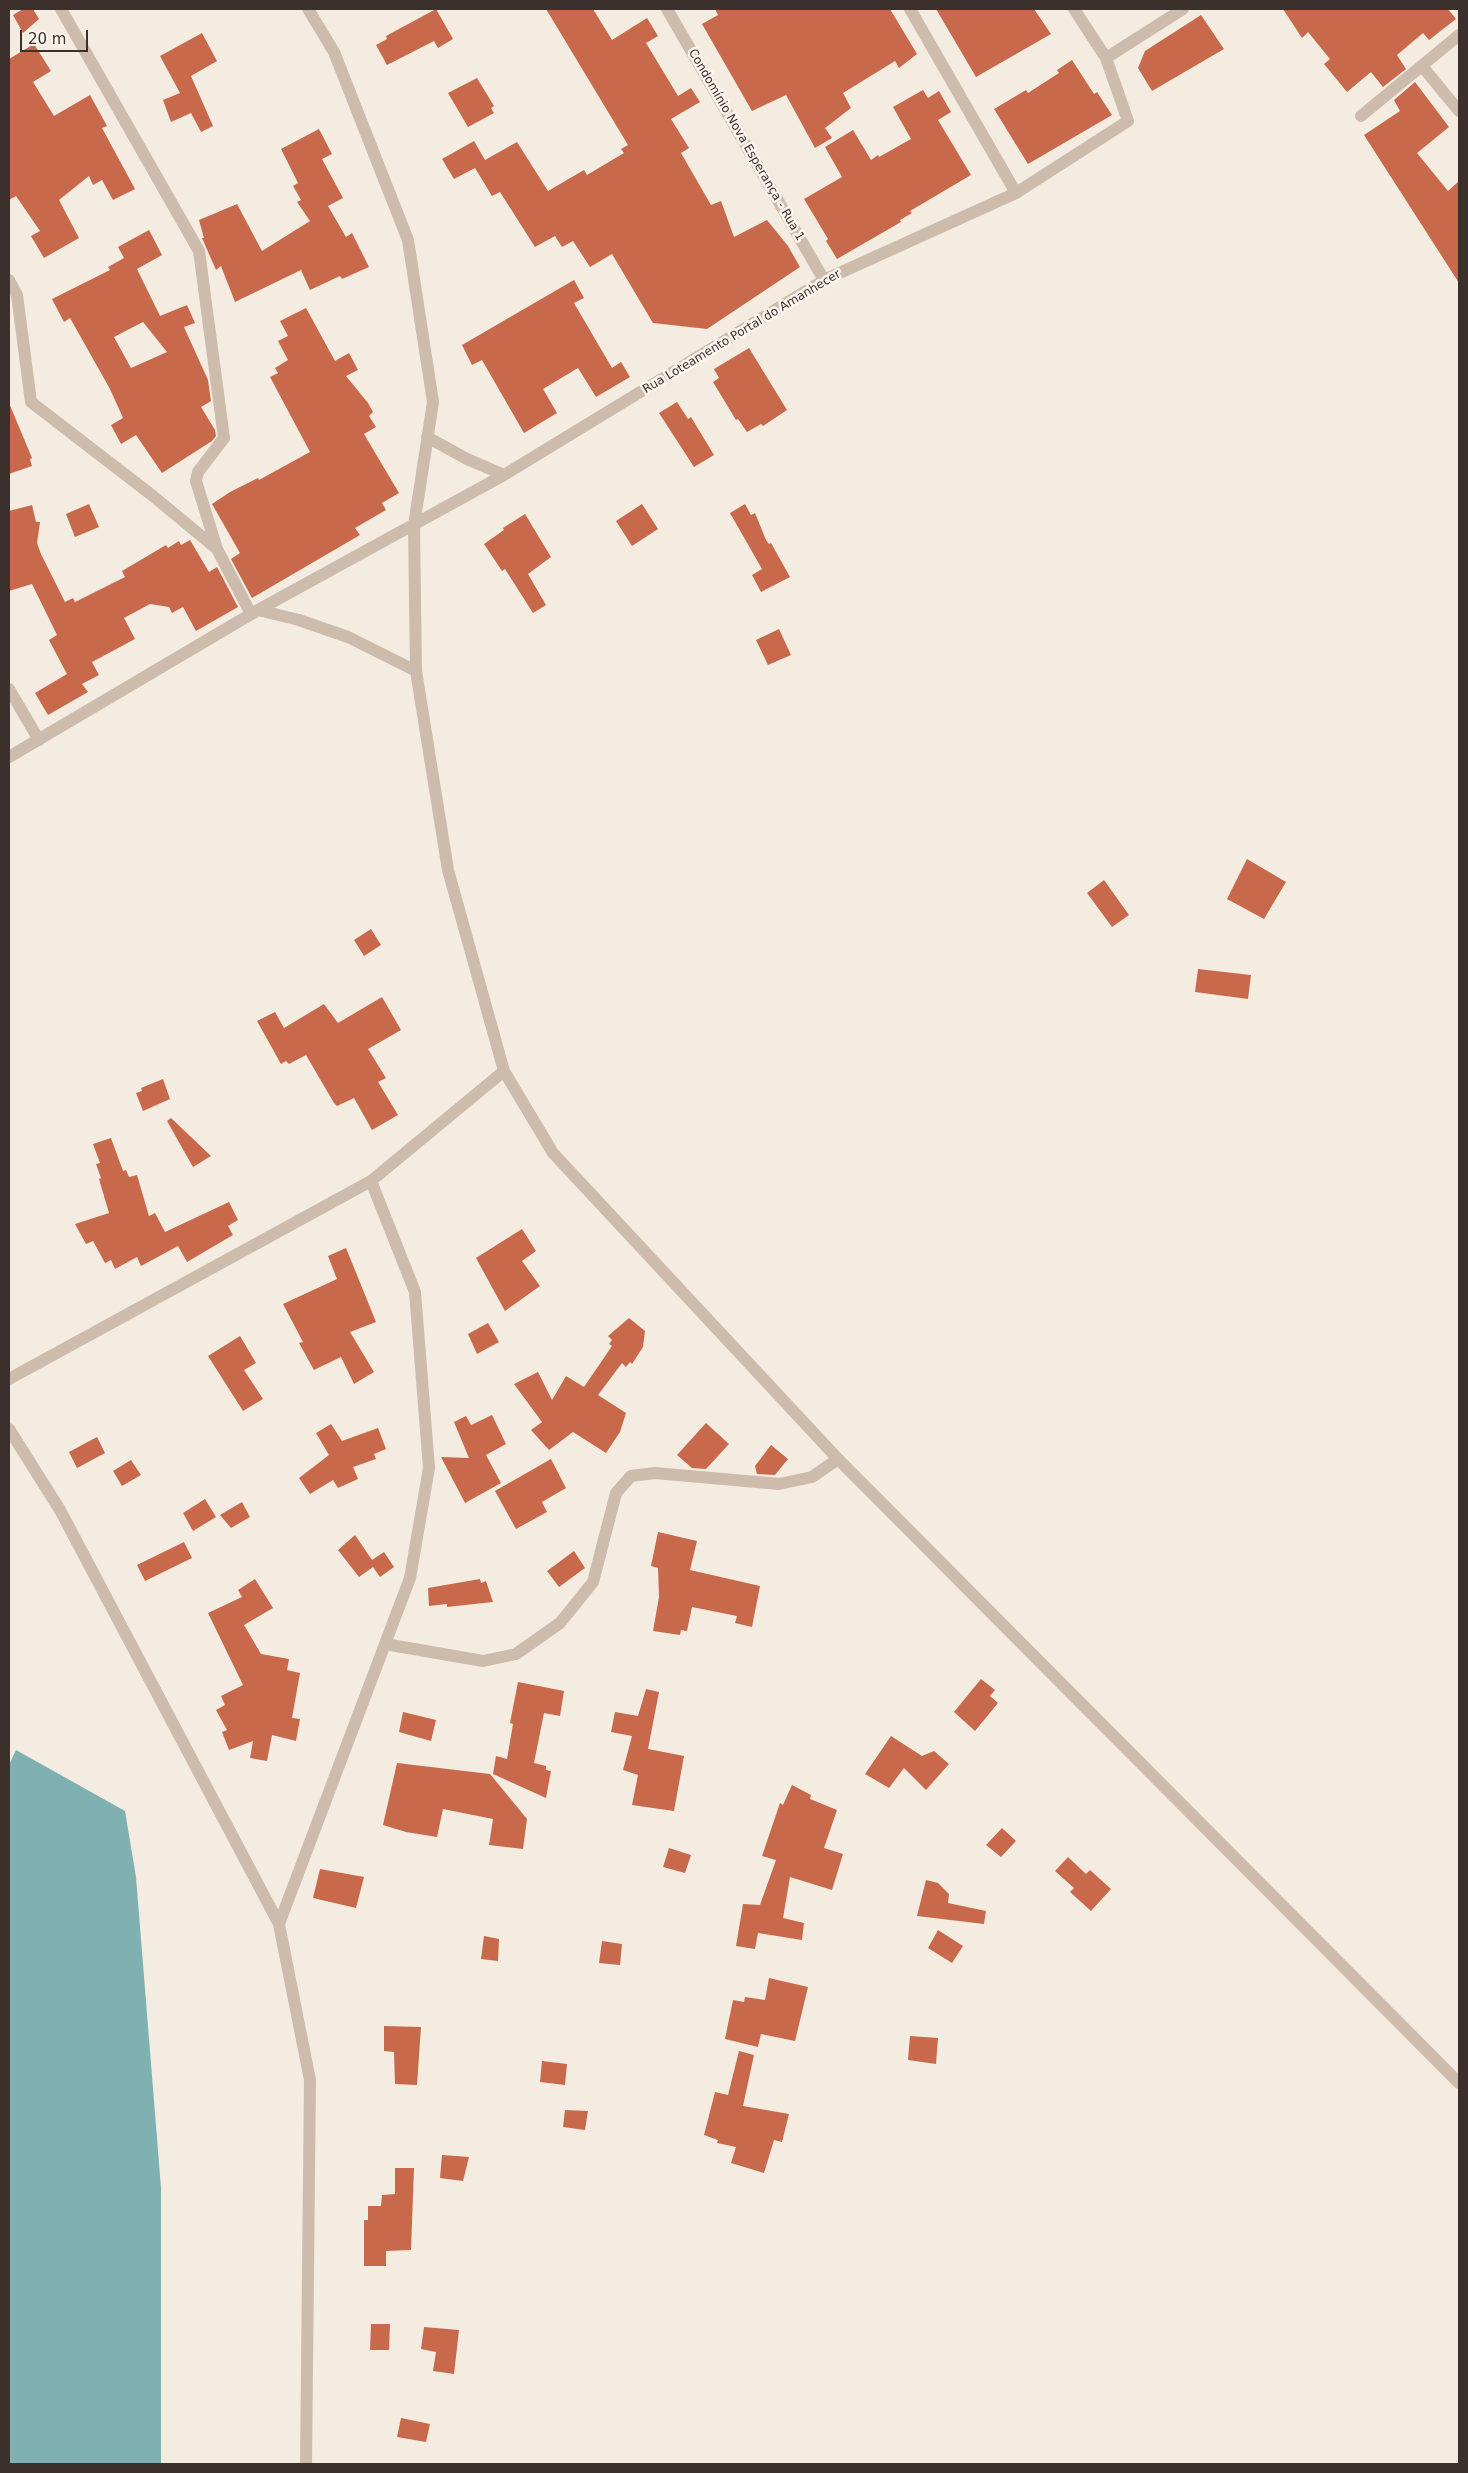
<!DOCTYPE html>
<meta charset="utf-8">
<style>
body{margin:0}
#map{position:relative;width:1468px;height:2473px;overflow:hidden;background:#f4ebe1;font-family:"DejaVu Sans",sans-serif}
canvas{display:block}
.frame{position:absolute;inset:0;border:10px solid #3b302b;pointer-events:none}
.scale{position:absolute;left:20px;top:30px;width:68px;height:22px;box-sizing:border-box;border:2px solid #3b302b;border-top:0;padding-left:6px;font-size:15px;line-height:18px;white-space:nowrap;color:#3b302b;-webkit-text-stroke:4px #fbf5ee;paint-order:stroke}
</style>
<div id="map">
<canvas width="1468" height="2473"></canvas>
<div class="frame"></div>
<div class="scale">20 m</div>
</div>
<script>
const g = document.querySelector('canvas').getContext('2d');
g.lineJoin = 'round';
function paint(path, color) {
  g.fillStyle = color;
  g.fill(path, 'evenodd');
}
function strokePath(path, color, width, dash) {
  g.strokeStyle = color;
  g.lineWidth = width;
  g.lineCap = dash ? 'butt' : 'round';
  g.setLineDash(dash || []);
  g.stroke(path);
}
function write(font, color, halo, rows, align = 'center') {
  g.font = font + ' "DejaVu Sans",sans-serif';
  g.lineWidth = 5;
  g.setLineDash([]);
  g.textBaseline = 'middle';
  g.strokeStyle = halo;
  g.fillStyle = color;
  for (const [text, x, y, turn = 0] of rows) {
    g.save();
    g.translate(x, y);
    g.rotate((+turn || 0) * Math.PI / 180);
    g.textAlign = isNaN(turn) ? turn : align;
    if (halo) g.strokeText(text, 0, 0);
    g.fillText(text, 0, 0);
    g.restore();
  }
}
paint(new Path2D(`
 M 16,1750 L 125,1811 L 136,1877 L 161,2188 L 161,2464 L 9,2464 L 9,1765 Z`), '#7fb0b2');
paint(new Path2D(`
 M 23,9 L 33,9 L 39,19 L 23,33 L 13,15 Z
 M 436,9 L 453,39 L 438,48 L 434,41 L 387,65 L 376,45 L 387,39 L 386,36 Z
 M 546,9 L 593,9 L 612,40 L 647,18 L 658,36 L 646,43 L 678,96 L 691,88 L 700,102 L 671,119 L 689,148 L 681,153 L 711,205 L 721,201 L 734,237 L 767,220 L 788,246 L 800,267 L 707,329 L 653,323 L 612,254 L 590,267 L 573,241 L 562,247 L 555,236 L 535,247 L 500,192 L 492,196 L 475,168 L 454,179 L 442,159 L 474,141 L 485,160 L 517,142 L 548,191 L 584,170 L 587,175 L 624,153 L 621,149 L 628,145 Z
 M 715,9 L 890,9 L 917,54 L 899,68 L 895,61 L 843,93 L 851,108 L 825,128 L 832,138 L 815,148 L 786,95 L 752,111 L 702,24 L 718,15 Z
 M 936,9 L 1034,9 L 1051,34 L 976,77 Z
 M 1283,9 L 1448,9 L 1456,19 L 1429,40 L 1423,33 L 1397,55 L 1406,69 L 1383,87 L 1371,72 L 1347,92 L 1324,64 L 1330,59 L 1308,32 L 1302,38 Z
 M 1201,15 L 1224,49 L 1152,91 L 1138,68 L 1145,51 Z
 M 202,33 L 217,61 L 191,76 L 213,126 L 201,132 L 191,113 L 171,122 L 163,100 L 180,93 L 160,56 Z
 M 34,44 L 51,71 L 33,82 L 54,116 L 90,95 L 107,126 L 102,128 L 135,189 L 113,200 L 102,180 L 93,185 L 89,176 L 59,200 L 79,238 L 44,258 L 31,236 L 40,231 L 16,196 L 9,200 L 9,59 Z
 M 1072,60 L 1094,94 L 1097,92 L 1112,115 L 1028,164 L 994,109 L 1026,90 L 1028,93 L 1059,73 L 1057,70 Z
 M 477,78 L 494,106 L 491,108 L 494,113 L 468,127 L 448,93 Z
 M 1415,82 L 1449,127 L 1417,153 L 1448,191 L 1459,181 L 1459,283 L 1364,135 L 1400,111 L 1394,100 Z
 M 923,90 L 928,98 L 939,91 L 951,112 L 938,120 L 971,175 L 910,211 L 912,213 L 900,220 L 901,222 L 837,259 L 826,241 L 828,239 L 804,199 L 842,177 L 825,147 L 853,130 L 871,160 L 878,155 L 879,157 L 911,139 L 893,107 Z
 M 319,129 L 332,154 L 322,159 L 343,198 L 328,206 L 346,237 L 352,233 L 369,267 L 342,279 L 340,276 L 310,290 L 301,270 L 235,302 L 221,266 L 216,270 L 202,238 L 204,238 L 199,220 L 237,204 L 262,251 L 310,221 L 297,202 L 301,200 L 293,186 L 298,183 L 281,149 Z
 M 149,230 L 162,255 L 137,269 L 160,316 L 187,305 L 195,323 L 184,327 L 208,380 L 211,401 L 201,407 L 215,430 L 216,436 L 212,441 L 162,473 L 136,435 L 121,444 L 111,425 L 123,418 L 110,389 L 70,318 L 64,322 L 52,299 L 110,270 L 108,267 L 124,258 L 118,247 ZM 143,322 L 167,352 L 131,368 L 114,337 Z
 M 574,280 L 584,298 L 574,303 L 612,368 L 621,362 L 630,377 L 596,397 L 578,368 L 543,389 L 557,413 L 524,433 L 482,360 L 472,365 L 462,345 Z
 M 306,308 L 335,361 L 349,353 L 358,370 L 346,376 L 368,403 L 373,412 L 369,416 L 376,427 L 364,434 L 399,493 L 382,503 L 386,510 L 355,528 L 360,535 L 252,598 L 231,559 L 240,553 L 212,504 L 230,492 L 258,478 L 259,480 L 310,452 L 270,377 L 278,373 L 275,368 L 288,360 L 278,341 L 288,336 L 280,321 Z
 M 749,348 L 787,410 L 763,426 L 761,424 L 747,432 L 738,419 L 736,420 L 713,382 L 719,378 L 714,369 Z
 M 677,402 L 688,419 L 691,417 L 714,455 L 694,467 L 659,413 Z
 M 9,403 L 32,458 L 30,459 L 32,466 L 9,474 Z
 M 89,504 L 99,527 L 75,537 L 66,514 Z
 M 642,504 L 658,529 L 632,546 L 616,521 Z
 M 745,504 L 751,515 L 755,513 L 766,540 L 769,544 L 771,543 L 790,577 L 761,592 L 752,575 L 762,569 L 730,513 Z
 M 32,505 L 36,522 L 40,522 L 37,543 L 41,554 L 65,602 L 73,598 L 75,602 L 125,577 L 122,571 L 166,545 L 168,548 L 179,541 L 181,545 L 190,540 L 209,572 L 217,567 L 238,607 L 196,631 L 183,607 L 172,613 L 169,607 L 150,604 L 124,618 L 135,639 L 92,662 L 99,675 L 82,684 L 88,692 L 48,715 L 35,693 L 67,674 L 49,640 L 57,635 L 32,584 L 9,591 L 9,511 Z
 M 525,514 L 551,557 L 528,574 L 546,605 L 533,613 L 505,569 L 502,571 L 484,544 L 504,530 L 503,528 Z
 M 779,629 L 791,655 L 768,665 L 756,640 Z
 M 1247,859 L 1286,882 L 1264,919 L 1227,899 Z
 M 1104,880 L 1129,915 L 1112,927 L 1087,893 Z
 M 371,929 L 381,945 L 364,956 L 354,940 Z
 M 1198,969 L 1251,975 L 1248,999 L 1195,992 Z
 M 382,997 L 401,1030 L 368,1049 L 386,1078 L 378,1082 L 398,1115 L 372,1130 L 354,1098 L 337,1106 L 334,1103 L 306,1055 L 289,1064 L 286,1061 L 281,1064 L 257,1021 L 275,1012 L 284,1028 L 324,1004 L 338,1023 Z
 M 163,1079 L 170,1099 L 143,1111 L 136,1093 L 142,1091 L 141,1088 Z
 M 171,1118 L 211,1156 L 193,1167 L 167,1121 Z
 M 111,1138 L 123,1171 L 126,1170 L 129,1177 L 137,1175 L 149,1216 L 155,1213 L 165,1232 L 229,1202 L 238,1220 L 228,1226 L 233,1235 L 187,1262 L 178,1246 L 141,1266 L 137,1257 L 115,1269 L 111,1260 L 105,1263 L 93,1241 L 86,1244 L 75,1224 L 109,1213 L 99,1179 L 101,1178 L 96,1164 L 100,1163 L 93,1144 Z
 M 522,1229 L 536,1251 L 522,1261 L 540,1286 L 505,1311 L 476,1258 Z
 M 346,1248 L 376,1322 L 350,1332 L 374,1372 L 354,1384 L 341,1357 L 314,1370 L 299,1343 L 303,1342 L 283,1304 L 337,1279 L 328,1256 Z
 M 629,1318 L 645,1331 L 643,1347 L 632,1364 L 630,1362 L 626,1367 L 622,1363 L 598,1395 L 626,1413 L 620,1432 L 606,1453 L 573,1432 L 549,1450 L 531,1430 L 542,1422 L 514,1384 L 538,1372 L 552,1400 L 566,1376 L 584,1387 L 612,1346 L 609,1344 L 612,1340 L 608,1336 Z
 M 488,1323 L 499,1342 L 477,1354 L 468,1334 Z
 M 240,1336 L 256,1363 L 244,1370 L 263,1399 L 243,1411 L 208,1356 Z
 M 492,1415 L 506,1444 L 486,1455 L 501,1483 L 465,1503 L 441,1457 L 469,1458 L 454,1422 L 466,1416 L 471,1425 Z
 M 706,1423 L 729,1444 L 706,1469 L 692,1468 L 677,1455 Z
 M 331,1424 L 342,1441 L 378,1428 L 386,1449 L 374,1454 L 376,1459 L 353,1467 L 358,1479 L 338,1488 L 333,1480 L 310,1494 L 299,1478 L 329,1455 L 316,1433 Z
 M 97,1437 L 105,1453 L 77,1468 L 69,1452 Z
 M 771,1445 L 788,1459 L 775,1475 L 757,1474 L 755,1466 Z
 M 551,1459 L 566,1488 L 542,1502 L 547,1512 L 516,1529 L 495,1491 Z
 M 131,1460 L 141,1475 L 122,1486 L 113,1471 Z
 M 205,1499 L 216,1517 L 193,1531 L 183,1513 Z
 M 242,1502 L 250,1517 L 231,1528 L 220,1515 Z
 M 658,1532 L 697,1541 L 690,1570 L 760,1586 L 752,1627 L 735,1623 L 737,1616 L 692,1607 L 687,1631 L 681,1630 L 680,1635 L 653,1631 L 659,1597 L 658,1568 L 651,1566 Z
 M 355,1535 L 372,1560 L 384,1552 L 394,1567 L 380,1577 L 373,1567 L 359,1577 L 338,1550 Z
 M 184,1542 L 192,1558 L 145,1581 L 137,1565 Z
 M 574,1551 L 585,1568 L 559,1587 L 547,1571 Z
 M 255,1579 L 273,1608 L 244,1625 L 261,1654 L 289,1659 L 287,1670 L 300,1673 L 292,1718 L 300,1719 L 296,1741 L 272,1735 L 267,1761 L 250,1758 L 253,1741 L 229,1750 L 222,1732 L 227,1730 L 216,1710 L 225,1705 L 221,1696 L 243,1685 L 208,1613 L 242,1597 L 238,1590 Z
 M 480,1579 L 481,1583 L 486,1581 L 493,1602 L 447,1607 L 447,1604 L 429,1606 L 428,1588 Z
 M 981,1679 L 995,1690 L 990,1696 L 998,1703 L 975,1731 L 954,1712 Z
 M 518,1682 L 564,1691 L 560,1716 L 544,1713 L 534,1763 L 546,1766 L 546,1770 L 551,1771 L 546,1798 L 493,1774 L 496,1756 L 507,1759 L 513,1724 L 510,1723 Z
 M 646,1689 L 659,1692 L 648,1749 L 684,1756 L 674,1811 L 632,1805 L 638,1775 L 623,1770 L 632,1736 L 611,1732 L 615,1712 L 638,1716 Z
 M 403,1712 L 436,1720 L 431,1741 L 399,1732 Z
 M 891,1736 L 922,1756 L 934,1751 L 949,1764 L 926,1790 L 904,1768 L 889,1788 L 865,1774 Z
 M 397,1763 L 490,1774 L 527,1819 L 523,1849 L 489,1845 L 493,1819 L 443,1809 L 437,1837 L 406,1832 L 383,1825 Z
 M 792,1785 L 811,1795 L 810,1799 L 837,1810 L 824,1848 L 843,1854 L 832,1890 L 790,1877 L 783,1918 L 804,1923 L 802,1940 L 758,1933 L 755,1949 L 736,1946 L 743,1904 L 760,1905 L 776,1860 L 762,1856 L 780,1803 L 783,1805 Z
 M 1002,1828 L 1016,1841 L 1001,1857 L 986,1845 Z
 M 669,1848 L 691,1855 L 685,1873 L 663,1867 Z
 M 1068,1857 L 1086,1874 L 1090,1870 L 1111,1889 L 1091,1911 L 1070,1892 L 1074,1888 L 1055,1871 Z
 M 320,1869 L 364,1877 L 356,1908 L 313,1898 Z
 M 926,1880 L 938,1883 L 949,1894 L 948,1903 L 986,1911 L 984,1924 L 917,1916 Z
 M 938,1930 L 963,1946 L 952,1963 L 928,1948 Z
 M 484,1936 L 499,1939 L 498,1961 L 481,1959 Z
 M 602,1941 L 622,1944 L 620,1965 L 599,1963 Z
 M 769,1978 L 808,1987 L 795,2041 L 761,2034 L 758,2047 L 725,2039 L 733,2000 L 744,2002 L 745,1997 L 765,2000 Z
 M 384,2026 L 421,2027 L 417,2085 L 395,2084 L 394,2052 L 384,2051 Z
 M 910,2036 L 938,2038 L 936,2064 L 908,2060 Z
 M 739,2051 L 754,2055 L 743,2106 L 789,2114 L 782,2142 L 774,2140 L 764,2173 L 731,2163 L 736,2147 L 717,2143 L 718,2140 L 704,2135 L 715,2092 L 728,2095 Z
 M 542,2061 L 567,2064 L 565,2085 L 540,2082 Z
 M 565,2110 L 588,2111 L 585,2130 L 563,2127 Z
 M 442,2155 L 469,2157 L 463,2181 L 440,2178 Z
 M 395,2168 L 414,2168 L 411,2250 L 386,2251 L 386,2266 L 364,2266 L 364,2220 L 368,2220 L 368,2206 L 381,2206 L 382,2195 L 395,2194 Z
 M 371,2324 L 390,2324 L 389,2350 L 370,2350 Z
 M 424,2327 L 459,2330 L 454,2374 L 433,2371 L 436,2352 L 421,2349 Z
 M 401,2418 L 430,2424 L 426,2442 L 397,2437 Z`), '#c8694b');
strokePath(new Path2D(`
 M 61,9 L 199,251 L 224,438 L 198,472 L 196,481 L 217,549 L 251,614
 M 308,9 L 334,52 L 408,240 L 433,402 L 414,525 L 416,671 L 448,870 L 504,1071 L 553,1153 L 838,1459 L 1459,2083
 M 667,9 L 824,280
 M 910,9 L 1016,193
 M 1106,58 L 1183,9
 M 1422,66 L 1459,111
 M 1361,116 L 1459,35
 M 9,280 L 17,295 L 31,402 L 153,496 L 217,549
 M 427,437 L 467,459 L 504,475
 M 258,610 L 299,620 L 348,637 L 416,671
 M 9,689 L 39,740
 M 9,757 L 258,610 L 504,475 L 824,280 L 1016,193 L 1128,121 L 1106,58 L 1074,9
 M 9,1379 L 371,1181 L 504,1071
 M 9,1429 L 60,1510 L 279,1924 L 310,2080 L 306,2464
 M 385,1644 L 483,1661 L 516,1654 L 560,1623 L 593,1582 L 616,1493 L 631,1476 L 655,1473 L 779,1484 L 812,1477 L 838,1459
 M 279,1924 L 410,1578 L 429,1468 L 415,1292 L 371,1181`), '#cdbbac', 12);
write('12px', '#3b302b', '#fbf5ee', [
 ["Condomínio Nova Esperança - Rua 1",746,145,60],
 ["Rua Loteamento Portal do Amanhecer",742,332,-31]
]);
</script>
